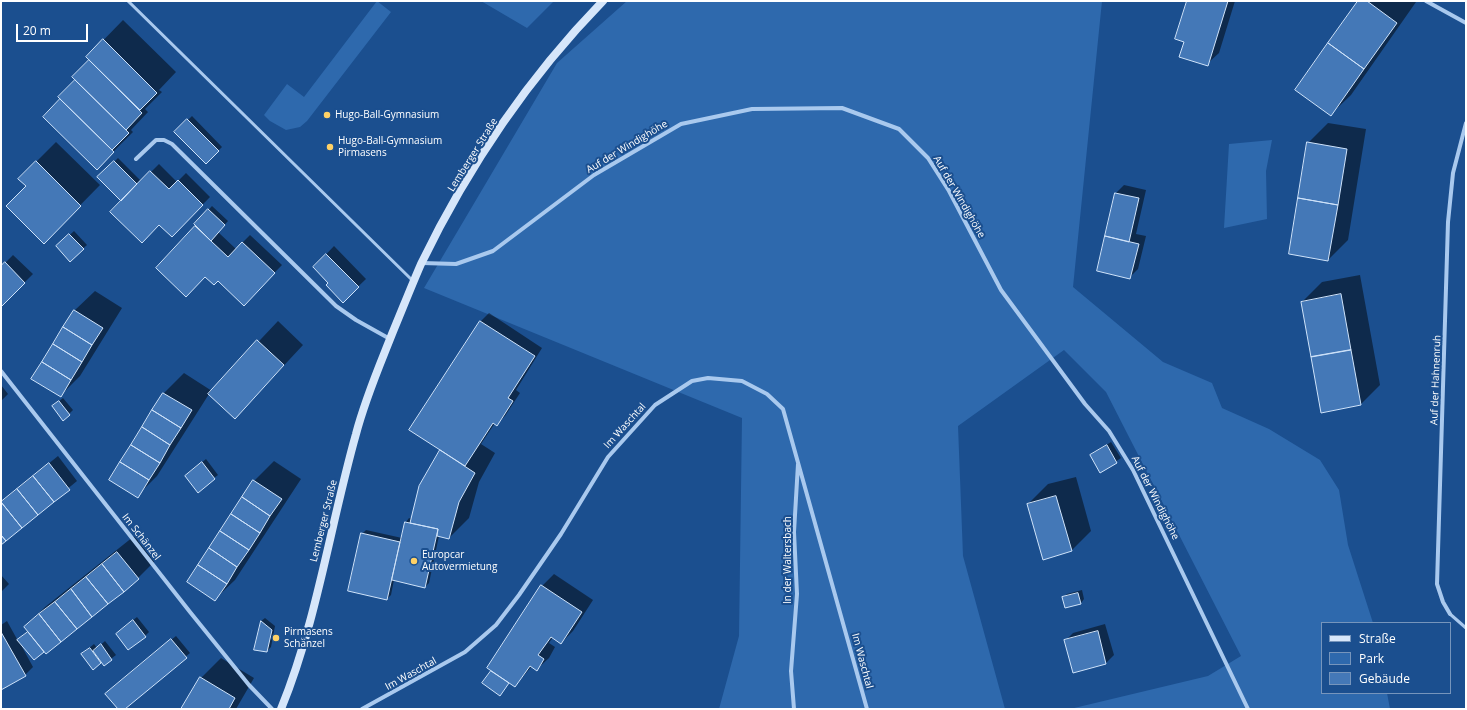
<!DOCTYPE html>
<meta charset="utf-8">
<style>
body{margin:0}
#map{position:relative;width:1467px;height:710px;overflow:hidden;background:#1b4f8f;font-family:"Open Sans",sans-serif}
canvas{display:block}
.frame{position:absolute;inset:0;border:2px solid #fff;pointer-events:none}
.legend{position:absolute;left:1321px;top:622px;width:130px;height:72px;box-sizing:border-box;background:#1b4f8f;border:1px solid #7695bc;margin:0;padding:5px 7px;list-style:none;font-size:12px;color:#fff}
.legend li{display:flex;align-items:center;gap:8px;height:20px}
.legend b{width:20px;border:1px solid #7695bc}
.scale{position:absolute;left:16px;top:24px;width:72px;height:18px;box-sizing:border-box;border:2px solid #fff;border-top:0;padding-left:5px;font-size:12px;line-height:14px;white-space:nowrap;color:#fff;-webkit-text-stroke:3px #1b4f8f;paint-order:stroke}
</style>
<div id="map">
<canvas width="1467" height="710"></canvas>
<div class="frame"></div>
<ul class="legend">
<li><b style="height:5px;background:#d6e6fa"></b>Straße</li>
<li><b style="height:11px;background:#2e69ad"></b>Park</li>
<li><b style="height:11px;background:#4478b7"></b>Gebäude</li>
</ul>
<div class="scale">20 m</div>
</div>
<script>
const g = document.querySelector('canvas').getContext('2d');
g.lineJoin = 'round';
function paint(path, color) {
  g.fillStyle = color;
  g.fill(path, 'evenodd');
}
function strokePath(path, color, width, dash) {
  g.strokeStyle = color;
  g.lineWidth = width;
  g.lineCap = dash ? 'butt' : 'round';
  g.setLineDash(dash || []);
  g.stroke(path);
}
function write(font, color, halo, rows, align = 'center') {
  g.font = font + ' "Open Sans",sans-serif';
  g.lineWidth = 4;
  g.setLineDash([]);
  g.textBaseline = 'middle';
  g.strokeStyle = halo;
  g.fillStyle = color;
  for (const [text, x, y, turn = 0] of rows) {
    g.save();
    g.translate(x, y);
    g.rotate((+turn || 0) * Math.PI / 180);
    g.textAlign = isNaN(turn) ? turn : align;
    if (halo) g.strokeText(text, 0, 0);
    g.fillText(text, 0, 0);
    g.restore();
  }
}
paint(new Path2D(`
 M 377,1 L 391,12 L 307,121 L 300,127 L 286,130 L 270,121 L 264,115 L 287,84 L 304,97 Z
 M 481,1 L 554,1 L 527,28 Z
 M 627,1 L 1102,1 L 1073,287 L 1163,362 L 1212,383 L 1222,408 L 1269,429 L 1320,460 L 1339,490 L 1348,545 L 1373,623 L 1322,623 L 1322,693 L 1387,693 L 1390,709 L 1070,709 L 1208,676 L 1241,656 L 1106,392 L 1064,350 L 958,426 L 963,556 L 1005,709 L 719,709 L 739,636 L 742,418 L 424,288 L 557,63 Z
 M 1272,140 L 1266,171 L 1267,219 L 1224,228 L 1229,144 Z`), '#2e69ad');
paint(new Path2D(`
 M 1188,1 L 1235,1 L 1219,53 L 1207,64 L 1185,41 Z
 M 1359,1 L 1416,2 L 1351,95 L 1331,114 Z
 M 123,20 L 176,72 L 159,90 L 162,92 L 145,109 L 148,112 L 131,130 L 133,132 L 97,168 L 44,117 L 61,99 L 59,97 L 76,80 L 73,77 L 90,60 L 87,57 Z
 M 192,116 L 222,147 L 206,163 L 176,132 Z
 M 1328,123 L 1366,129 L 1348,240 L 1328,260 L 1308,143 Z
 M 56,142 L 100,185 L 44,242 L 27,186 L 19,179 Z
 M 118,158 L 140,180 L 134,186 L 135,188 L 159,164 L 177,182 L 186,173 L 210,197 L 172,236 L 159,224 L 123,201 L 99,177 Z
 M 1124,185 L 1146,190 L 1136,234 L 1146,236 L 1138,269 L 1130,277 L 1116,193 Z
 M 212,206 L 228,221 L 218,232 L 236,249 L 250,235 L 282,265 L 244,304 L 218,279 L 205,275 L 157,268 L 197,226 L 195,224 Z
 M 74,231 L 87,245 L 70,260 L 58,246 Z
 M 334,246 L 366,279 L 343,301 L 329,282 L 314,267 Z
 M 13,255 L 33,274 L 1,306 L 1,267 Z
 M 1360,275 L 1380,385 L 1361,404 L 1302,302 L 1322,282 Z
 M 95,291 L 122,308 L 80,376 L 60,396 L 33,379 L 75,310 Z
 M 489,313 L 542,348 L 516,390 L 520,393 L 505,416 L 497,424 L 495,423 L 481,444 L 495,453 L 479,482 L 469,518 L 449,538 L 439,536 L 429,583 L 425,587 L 394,580 L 391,595 L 387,599 L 362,534 L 366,530 L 402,538 L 406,522 L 409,518 L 412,519 L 442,450 L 411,430 L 481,321 Z
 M 278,321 L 303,345 L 235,418 L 209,394 L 157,476 L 137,496 L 110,479 L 164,393 L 184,373 L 212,391 Z
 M 1,385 L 8,394 L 1,401 Z
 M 63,398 L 73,410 L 69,414 L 53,406 Z
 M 1111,442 L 1121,458 L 1100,472 L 1091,455 Z
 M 58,456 L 77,481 L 1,544 L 1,502 Z
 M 206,459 L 218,475 L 214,478 L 190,472 Z
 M 274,461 L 301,479 L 235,580 L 215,599 L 254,481 Z
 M 1076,477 L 1091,531 L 1071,551 L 1028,504 L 1048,484 Z
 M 138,533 L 158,558 L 138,578 L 46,653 L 44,650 L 34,659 L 20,643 L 33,667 L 25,675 L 1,689 L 1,625 L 7,621 L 18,641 L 28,631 L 25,627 L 45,607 Z
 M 554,574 L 593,600 L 573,631 L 561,643 L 553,637 L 549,643 L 555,647 L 549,658 L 537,669 L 532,666 L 515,686 L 510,682 L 500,694 L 484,683 L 542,586 Z
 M 1,575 L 9,584 L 1,592 Z
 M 1082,590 L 1084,599 L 1081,603 L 1063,598 L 1067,594 Z
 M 137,617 L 149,632 L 145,636 L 121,630 Z
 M 265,618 L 275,626 L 271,647 L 267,651 L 261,621 Z
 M 1105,624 L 1114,655 L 1106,663 L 1065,641 L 1073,633 Z
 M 176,636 L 190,653 L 123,709 L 119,709 L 111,690 Z
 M 105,641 L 116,655 L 104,664 L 101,662 L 93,668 L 82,654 L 94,644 L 97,648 Z
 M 221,658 L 254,678 L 236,709 L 182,709 L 201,678 Z`), '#0007');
const building = new Path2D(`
 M 1187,1 L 1228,1 L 1208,66 L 1179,57 L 1184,42 L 1175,39 Z
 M 1358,1 L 1367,1 L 1397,23 L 1364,69 L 1328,43 Z
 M 103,39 L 157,93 L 140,110 L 86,57 Z
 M 1328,43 L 1364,69 L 1331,116 L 1295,90 Z
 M 89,60 L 142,113 L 126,130 L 72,77 Z
 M 75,80 L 129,133 L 112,150 L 58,97 Z
 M 60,99 L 114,152 L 97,170 L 43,117 Z
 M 187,119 L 219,151 L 206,164 L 174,132 Z
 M 1307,142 L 1347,149 L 1338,205 L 1298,198 Z
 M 36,161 L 81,206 L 44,244 L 6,206 L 26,186 L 18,179 Z
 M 114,161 L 137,184 L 121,201 L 97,177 Z
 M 150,171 L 169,189 L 178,180 L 203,205 L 172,237 L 159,225 L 142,243 L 110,212 Z
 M 1115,193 L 1139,198 L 1129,242 L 1105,236 Z
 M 1298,198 L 1338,205 L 1328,261 L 1289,254 Z
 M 208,209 L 225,225 L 211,241 L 194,224 Z
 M 195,226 L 228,257 L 242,242 L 275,273 L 244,306 L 218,281 L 214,285 L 205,277 L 186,297 L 156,268 Z
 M 69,234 L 84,249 L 70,262 L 56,246 Z
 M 1105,236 L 1139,244 L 1130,279 L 1097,271 Z
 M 326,254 L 359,287 L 343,303 L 326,285 L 328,283 L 313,267 Z
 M 5,262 L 25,283 L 1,307 L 1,266 Z
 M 1341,294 L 1351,350 L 1311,357 L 1301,302 Z
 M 74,310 L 103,328 L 92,345 L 63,327 Z
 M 480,321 L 535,356 L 508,398 L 513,401 L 497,426 L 493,423 L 465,466 L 409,430 Z
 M 63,327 L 92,345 L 82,362 L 53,344 Z
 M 257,340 L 284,365 L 235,419 L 208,394 Z
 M 53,344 L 82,362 L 71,380 L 42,362 Z
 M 1351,350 L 1361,405 L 1321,413 L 1311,357 Z
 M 42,362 L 71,380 L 61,397 L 31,379 Z
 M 163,393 L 192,410 L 181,428 L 152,410 Z
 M 59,401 L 70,415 L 63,421 L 52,406 Z
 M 152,410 L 181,428 L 170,445 L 142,427 Z
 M 142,427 L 170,445 L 160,463 L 131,445 Z
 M 131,445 L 160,463 L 149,480 L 120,462 Z
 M 1107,445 L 1117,463 L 1100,473 L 1090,455 Z
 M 440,450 L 475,473 L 459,502 L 449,539 L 437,536 L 438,529 L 410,523 L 419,486 Z
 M 120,462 L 149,480 L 138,498 L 109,480 Z
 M 202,462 L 215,479 L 198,493 L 185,476 Z
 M 49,463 L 70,490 L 54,502 L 33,476 Z
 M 33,476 L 54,502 L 38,515 L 17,489 Z
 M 253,480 L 282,499 L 270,516 L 242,497 Z
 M 17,489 L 38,515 L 22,528 L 1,502 Z
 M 1056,496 L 1072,551 L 1043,560 L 1027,504 Z
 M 242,497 L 270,516 L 260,533 L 231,514 Z
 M 1,502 L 22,528 L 6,541 L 1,535 Z
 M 231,514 L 260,533 L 249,550 L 220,531 Z
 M 405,522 L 438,529 L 425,588 L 392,580 Z
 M 220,531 L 249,550 L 237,567 L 209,548 Z
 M 361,533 L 400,542 L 387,600 L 348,591 Z
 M 1,535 L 6,541 L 1,545 Z
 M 209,548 L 237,567 L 227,584 L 198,565 Z
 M 117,552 L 139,579 L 124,592 L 102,564 Z
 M 102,564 L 124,592 L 108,604 L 86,577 Z
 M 198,565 L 227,584 L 215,601 L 187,582 Z
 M 86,577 L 108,604 L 92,617 L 71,589 Z
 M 541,585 L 582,612 L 561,644 L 551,637 L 538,655 L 544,659 L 537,671 L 530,666 L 515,687 L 487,668 Z
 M 71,589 L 92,617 L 77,629 L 55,602 Z
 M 1078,593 L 1081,604 L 1065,608 L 1062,597 Z
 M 55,602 L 77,629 L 61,642 L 39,614 Z
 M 39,614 L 61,642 L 46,654 L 24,627 Z
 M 133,620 L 146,637 L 128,650 L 116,634 Z
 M 261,621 L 272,630 L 267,652 L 254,650 Z
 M 1098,631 L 1106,664 L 1073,673 L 1064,640 Z
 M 1,632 L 26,676 L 1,690 Z
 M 28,632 L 44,652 L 34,660 L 17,640 Z
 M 171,639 L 187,658 L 125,709 L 118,709 L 105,694 Z
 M 101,644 L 112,660 L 104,666 L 93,651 Z
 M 90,648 L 101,663 L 93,670 L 81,654 Z
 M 491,671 L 509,683 L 500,696 L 482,683 Z
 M 200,677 L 235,698 L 229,709 L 181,709 Z`);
paint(building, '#4478b7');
strokePath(building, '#cfe3fa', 1);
strokePath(new Path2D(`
 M 128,1 L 412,280
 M 1450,614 L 1466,628`), '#a9c9ee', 3);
strokePath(new Path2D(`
 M 1426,1 L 1466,23
 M 136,159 L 156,140 L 164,140 L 172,144 L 336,306 L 356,320 L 390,339
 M 422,263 L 456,264 L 493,251 L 594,175 L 681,124 L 752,109 L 842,108 L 899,129 L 928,158 L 949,191 L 1001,290 L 1085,404 L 1109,431 L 1133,470 L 1248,709
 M 1,371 L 190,612 L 249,685 L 272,709
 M 1450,614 L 1443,602 L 1437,584 L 1448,222 L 1453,173 L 1466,123
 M 362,709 L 465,652 L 496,625 L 519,595 L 561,534 L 608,457 L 655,405 L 692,381 L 708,378 L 742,381 L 767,394 L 783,409 L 867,709
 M 794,709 L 791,671 L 797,594 L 794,532 L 798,464`), '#a9c9ee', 4);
strokePath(new Path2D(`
 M 281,709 C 317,621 330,526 356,434 C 365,399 379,367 392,334 C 402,310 411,287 421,264 C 467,169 529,77 603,1`), '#d6e6fa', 8);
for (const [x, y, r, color] of [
 [327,115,4,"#ffd166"],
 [330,147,4,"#ffd166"],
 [414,561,4,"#ffd166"],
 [276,638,4,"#ffd166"]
]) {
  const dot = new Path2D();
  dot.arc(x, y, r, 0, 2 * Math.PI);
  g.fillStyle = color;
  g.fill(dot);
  strokePath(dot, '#1b4f8f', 1.5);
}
write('10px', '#fff', '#1b4f8f', [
 ["Hugo-Ball-Gymnasium",335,115],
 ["Hugo-Ball-Gymnasium",338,141],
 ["Pirmasens",338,153],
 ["Europcar",422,555],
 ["Autovermietung",422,567],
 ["Pirmasens",284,632],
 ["Schänzel",284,644]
], 'left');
write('10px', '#fff', '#1b4f8f', [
 ["Auf der Windighöhe",627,147,-31],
 ["Lemberger Straße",473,155,-58],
 ["Auf der Windighöhe",959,197,60],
 ["Auf der Hahnenruh",1436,380,-88],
 ["Im Waschtal",625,426,-48],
 ["Auf der Windighöhe",1155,498,63],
 ["Lemberger Straße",324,521,-76],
 ["Im Schänzel",141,537,52],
 ["In der Waltersbach",788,560,-90],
 ["Im Waschtal",862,661,75],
 ["Im Waschtal",411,674,-29]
]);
</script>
